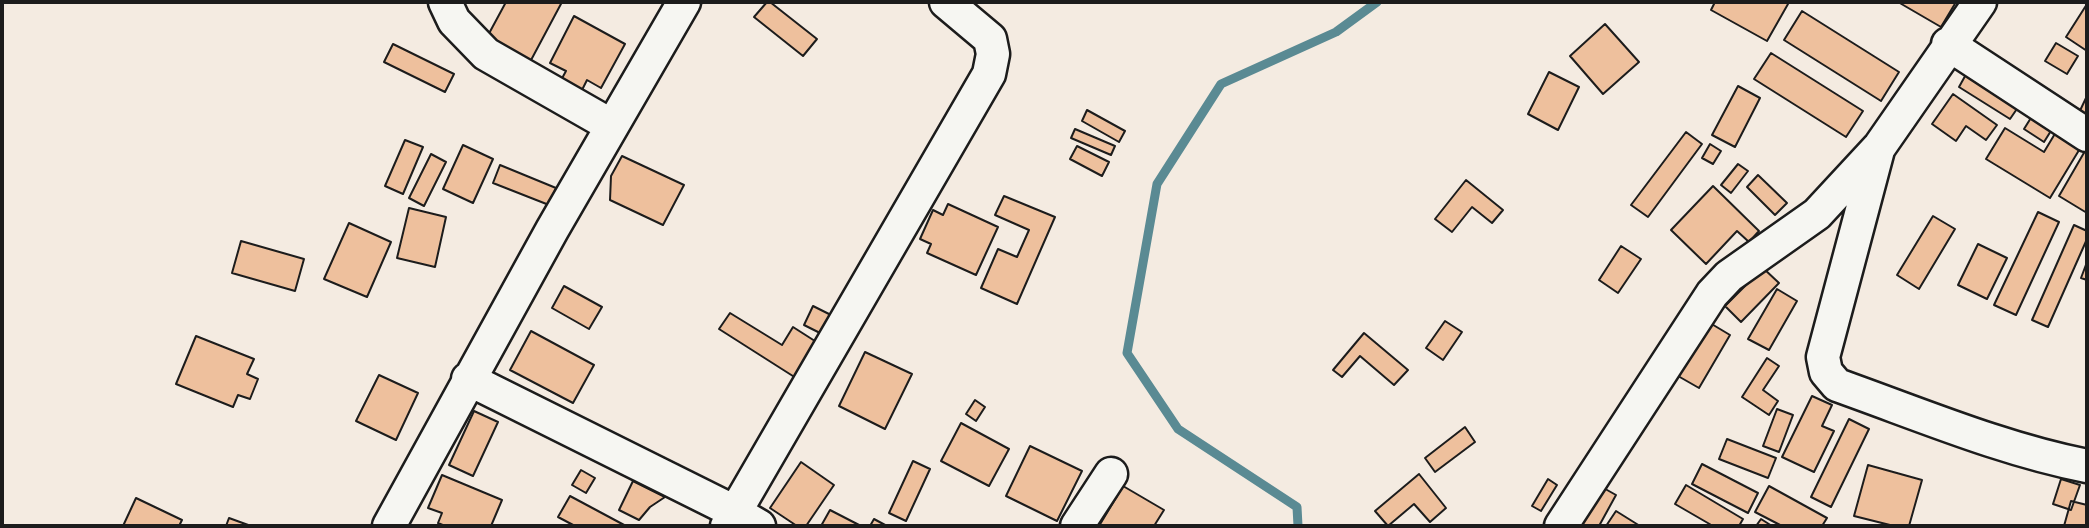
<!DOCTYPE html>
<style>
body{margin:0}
#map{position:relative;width:2089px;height:528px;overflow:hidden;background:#f4ebe1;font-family:"Shantell Sans",sans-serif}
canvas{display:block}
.frame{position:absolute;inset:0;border:4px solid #1c1c1c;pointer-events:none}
</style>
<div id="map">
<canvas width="2089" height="528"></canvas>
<div class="frame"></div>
</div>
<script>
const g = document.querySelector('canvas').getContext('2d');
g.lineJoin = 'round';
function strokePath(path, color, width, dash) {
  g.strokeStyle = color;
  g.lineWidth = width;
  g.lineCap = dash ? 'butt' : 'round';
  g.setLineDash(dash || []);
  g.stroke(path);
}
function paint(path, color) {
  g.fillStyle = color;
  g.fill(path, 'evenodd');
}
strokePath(new Path2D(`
 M 1298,526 L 1297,507 L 1178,429 L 1127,353 L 1157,184 L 1221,84 L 1336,32 L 1377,2`), '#5a8a93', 9);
const building = new Path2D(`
 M 506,2 L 562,2 L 530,62 L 486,39 Z
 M 767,2 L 770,2 L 817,39 L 803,56 L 754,17 Z
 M 1715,2 L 1785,2 L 1788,4 L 1767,41 L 1711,10 Z
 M 1898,2 L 1956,2 L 1941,27 Z
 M 2087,4 L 2087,51 L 2066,37 Z
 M 1802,11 L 1899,72 L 1881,101 L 1784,40 Z
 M 574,16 L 625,44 L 601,88 L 587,80 L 580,94 L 560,82 L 566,71 L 550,63 Z
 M 1605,24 L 1639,62 L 1603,94 L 1570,56 Z
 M 2056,43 L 2078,56 L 2067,74 L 2045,61 Z
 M 393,44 L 454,74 L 445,92 L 384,62 Z
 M 1771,53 L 1863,111 L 1846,137 L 1754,79 Z
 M 1969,69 L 2021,103 L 2010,119 L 1959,87 Z
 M 1549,72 L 1579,87 L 1558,130 L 1528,114 Z
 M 1738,86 L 1760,98 L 1735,147 L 1712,135 Z
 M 1953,94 L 1997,125 L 1986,140 L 1966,126 L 1956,141 L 1932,124 Z
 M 2086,98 L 2087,99 L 2087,124 L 2076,119 Z
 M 1087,110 L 1125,131 L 1119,142 L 1082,121 Z
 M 2034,113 L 2054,126 L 2044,142 L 2024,129 Z
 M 2062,122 L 2087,137 L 2050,198 L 1986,159 L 2005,128 L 2044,152 Z
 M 1075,129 L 1115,146 L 1111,155 L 1071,138 Z
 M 1686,132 L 1702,144 L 1648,217 L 1631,205 Z
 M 405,140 L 423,147 L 403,194 L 385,186 Z
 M 1710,144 L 1721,151 L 1713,164 L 1702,158 Z
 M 463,145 L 493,159 L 473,203 L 443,189 Z
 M 1077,146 L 1109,162 L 1102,176 L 1070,159 Z
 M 2085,151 L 2087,152 L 2087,213 L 2059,196 Z
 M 431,154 L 446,162 L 424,206 L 409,198 Z
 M 622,156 L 684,185 L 663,225 L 610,200 L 611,176 Z
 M 1738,164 L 1748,171 L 1731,193 L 1721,185 Z
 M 500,165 L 556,188 L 549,205 L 493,183 Z
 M 1758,175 L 1787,203 L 1775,215 L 1747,187 Z
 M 1466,180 L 1503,210 L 1492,223 L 1472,207 L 1452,232 L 1435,219 Z
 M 1713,186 L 1759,231 L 1749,242 L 1737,231 L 1706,264 L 1671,230 Z
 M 1004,196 L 1055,217 L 1017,304 L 981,288 L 998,249 L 1017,257 L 1029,230 L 995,215 Z
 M 948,204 L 998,227 L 976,275 L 927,253 L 931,244 L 920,239 L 933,210 L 943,215 Z
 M 409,208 L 446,217 L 435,267 L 397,258 Z
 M 2038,212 L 2059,222 L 2016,315 L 1994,305 Z
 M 1933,216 L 1955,229 L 1919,289 L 1897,275 Z
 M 349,223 L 391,242 L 367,297 L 324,279 Z
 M 2074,225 L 2087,231 L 2087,239 L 2048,327 L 2032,320 Z
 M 241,241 L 304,259 L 295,291 L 232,273 Z
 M 1978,244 L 2007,258 L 1987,299 L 1958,285 Z
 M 1621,246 L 1641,259 L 1618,293 L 1599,280 Z
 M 2087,262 L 2087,280 L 2081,278 Z
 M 1763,268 L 1779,283 L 1741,322 L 1725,306 Z
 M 564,286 L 602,307 L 589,329 L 552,308 Z
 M 1777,289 L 1797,301 L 1769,350 L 1748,339 Z
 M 813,306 L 833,316 L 824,335 L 804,325 Z
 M 730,313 L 782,345 L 793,327 L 818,343 L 796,378 L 719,329 Z
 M 1445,321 L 1462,332 L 1443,360 L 1426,348 Z
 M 1710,323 L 1730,335 L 1699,388 L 1678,376 Z
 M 531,331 L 594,365 L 573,403 L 510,370 Z
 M 1364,333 L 1408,370 L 1394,385 L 1360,356 L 1342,377 L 1333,370 Z
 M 196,336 L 254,359 L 247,374 L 258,379 L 250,399 L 238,395 L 233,407 L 176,384 Z
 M 865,352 L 912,374 L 885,429 L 839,406 Z
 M 1767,358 L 1779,366 L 1763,390 L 1778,401 L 1769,415 L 1742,397 Z
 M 379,375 L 418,393 L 396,440 L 356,421 Z
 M 1812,396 L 1832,405 L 1822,426 L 1834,431 L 1814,472 L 1782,457 Z
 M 975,400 L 985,407 L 976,421 L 966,414 Z
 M 1777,409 L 1793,415 L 1779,452 L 1763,446 Z
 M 474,411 L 498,422 L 473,476 L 449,465 Z
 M 1849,419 L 1869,429 L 1831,507 L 1811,497 Z
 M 961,423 L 1009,449 L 989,486 L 941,461 Z
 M 1465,427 L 1475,442 L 1435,472 L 1425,458 Z
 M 1727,439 L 1776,458 L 1768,478 L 1719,459 Z
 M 1030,446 L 1082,471 L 1057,521 L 1006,496 Z
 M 913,461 L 930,469 L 906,521 L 889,513 Z
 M 801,462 L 834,485 L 806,526 L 797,526 L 770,508 Z
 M 1702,464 L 1758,493 L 1748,513 L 1692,484 Z
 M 1868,465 L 1922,480 L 1909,526 L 1894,526 L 1854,516 Z
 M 581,470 L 595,478 L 586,493 L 572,485 Z
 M 1419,474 L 1446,508 L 1430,522 L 1414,504 L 1388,526 L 1375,511 Z
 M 442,475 L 502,500 L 491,526 L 445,526 L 438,523 L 442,513 L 428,508 Z
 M 1548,479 L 1557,485 L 1541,511 L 1532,506 Z
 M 2061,479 L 2080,485 L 2071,510 L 2053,504 Z
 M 633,481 L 665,497 L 650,507 L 639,520 L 619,510 Z
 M 1686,485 L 1743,519 L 1739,526 L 1713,526 L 1675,504 Z
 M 1123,486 L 1164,510 L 1154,526 L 1099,526 Z
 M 1600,486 L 1616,495 L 1599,526 L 1578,526 Z
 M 1769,486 L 1827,518 L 1822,526 L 1782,526 L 1755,512 Z
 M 570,496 L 626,526 L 575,526 L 558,517 Z
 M 136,498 L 182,520 L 179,526 L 123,526 Z
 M 2071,501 L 2087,505 L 2087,526 L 2064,526 Z
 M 830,510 L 861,526 L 821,526 Z
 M 1616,511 L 1640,526 L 1606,526 Z
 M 229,518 L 251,526 L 226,526 Z
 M 874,519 L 887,526 L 870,526 Z
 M 1761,519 L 1772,526 L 1756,526 Z`);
paint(building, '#eec09d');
strokePath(building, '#1c1c1c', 2);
const street = new Path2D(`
 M 445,2 L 454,21 L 486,54 L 612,126
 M 1948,44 L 2087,135
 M 1878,150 L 1823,357 L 1826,372 L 1837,385 C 1919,414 2001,449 2087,466
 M 468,379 L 735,512 L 759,526
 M 389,526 L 552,230 L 684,2
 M 727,526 L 989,74 L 993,54 L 990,39 L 946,2
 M 1077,526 L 1111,474
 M 1561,526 L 1712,294 L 1729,276 L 1817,214 L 1880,146 L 1980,2`);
strokePath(street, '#1c1c1c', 37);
strokePath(street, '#f6f6f2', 32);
</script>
